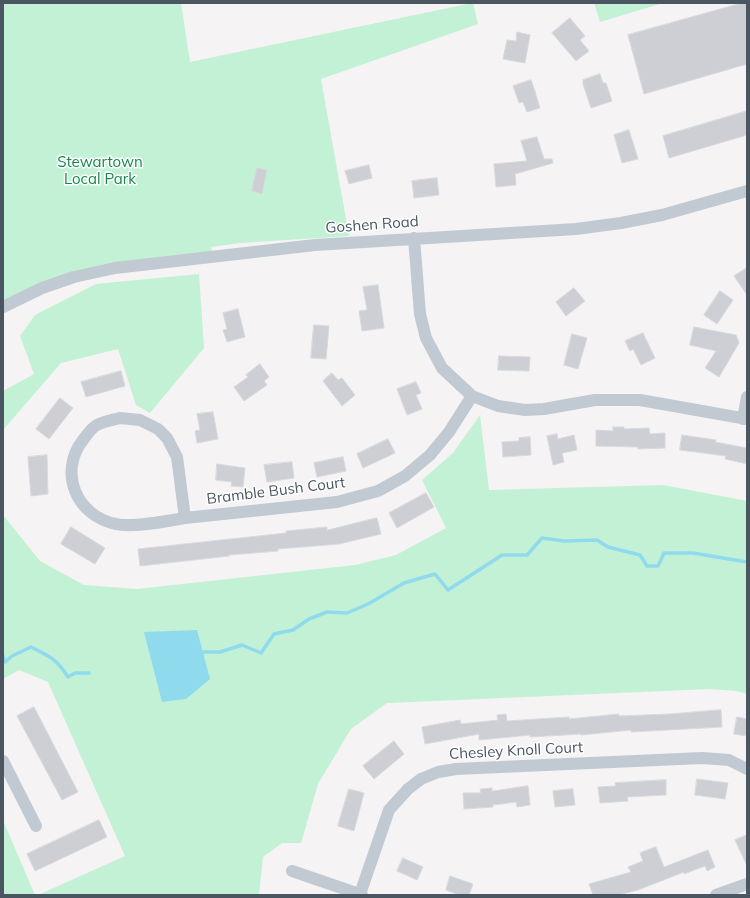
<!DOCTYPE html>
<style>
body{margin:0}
#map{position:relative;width:750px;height:898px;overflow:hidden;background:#f5f3f3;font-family:Mulish,sans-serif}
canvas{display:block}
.frame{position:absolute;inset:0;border:4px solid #4a5661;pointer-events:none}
</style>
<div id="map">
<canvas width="750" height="898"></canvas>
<div class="frame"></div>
</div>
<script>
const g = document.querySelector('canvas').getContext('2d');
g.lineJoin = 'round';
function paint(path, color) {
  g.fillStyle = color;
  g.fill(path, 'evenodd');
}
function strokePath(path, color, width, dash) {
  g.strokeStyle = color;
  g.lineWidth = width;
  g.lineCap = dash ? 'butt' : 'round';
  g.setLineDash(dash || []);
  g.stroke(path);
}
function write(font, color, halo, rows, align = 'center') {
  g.font = font + ' Mulish,sans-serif';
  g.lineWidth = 3;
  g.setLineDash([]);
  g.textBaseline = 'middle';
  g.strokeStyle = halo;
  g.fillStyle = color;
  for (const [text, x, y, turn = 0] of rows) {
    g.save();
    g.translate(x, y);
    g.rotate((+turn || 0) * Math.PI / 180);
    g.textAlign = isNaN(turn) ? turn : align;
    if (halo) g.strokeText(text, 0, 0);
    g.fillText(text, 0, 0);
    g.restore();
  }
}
paint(new Path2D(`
 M 3,3 L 181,3 L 190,62 L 472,3 L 473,3 L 478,24 L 321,79 L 349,236 L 240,243 L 211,247 L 213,255 L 87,272 L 3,307 Z
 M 594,3 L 663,3 L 600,22 Z
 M 199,274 L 204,348 L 150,413 L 136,405 L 118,349 L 61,363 L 3,430 L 3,391 L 34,374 L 20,336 L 35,315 L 96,284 Z
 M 480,415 L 489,490 L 663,485 L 747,501 L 747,694 L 736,691 L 710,689 L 387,703 L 351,729 L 318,784 L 301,843 L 282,843 L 263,857 L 259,895 L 38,895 L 125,856 L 48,682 L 19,670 L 3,679 L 3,515 L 40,561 L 84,585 L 137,589 L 355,565 L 396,555 L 446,528 L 422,480 L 453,453 Z
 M 3,820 L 35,895 L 3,895 Z`), '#c3f1d5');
paint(new Path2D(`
 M 197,630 L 210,679 L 186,699 L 162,702 L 144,632 Z`), '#90daee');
strokePath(new Path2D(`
 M 203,652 L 220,652 L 242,645 L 261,653 L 274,634 L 293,630 L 309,619 L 327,612 L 347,613 L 368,604 L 404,583 L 435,574 L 448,590 L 502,555 L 527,555 L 542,538 L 564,541 L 597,540 L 608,547 L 640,555 L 647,566 L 658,566 L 664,553 L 693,553 L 747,562
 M 3,656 L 5,662 L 12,656 L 31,647 C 49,656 57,659 68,677 L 75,673 L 89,673`), '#90daee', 3.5);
const building = new Path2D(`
 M 742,3 L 747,3 L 747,64 L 644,94 L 628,35 Z
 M 570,18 L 585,36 L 580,40 L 589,51 L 576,61 L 552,33 Z
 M 517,32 L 530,35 L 525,63 L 503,59 L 507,40 L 516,41 Z
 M 600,74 L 603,83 L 606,83 L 612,101 L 591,108 L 583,84 L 583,80 Z
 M 531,80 L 536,94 L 535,95 L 536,95 L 540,108 L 527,112 L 523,102 L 519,103 L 513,86 Z
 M 747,111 L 747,135 L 669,158 L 663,136 Z
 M 629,130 L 638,159 L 622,163 L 614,135 Z
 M 537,137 L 544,159 L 552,159 L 553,163 L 515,174 L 516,185 L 496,187 L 494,164 L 527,161 L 521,141 Z
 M 369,165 L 372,178 L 349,184 L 345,171 Z
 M 257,168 L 267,170 L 262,194 L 252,191 Z
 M 437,178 L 439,195 L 414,198 L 412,181 Z
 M 747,268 L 747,295 L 734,276 Z
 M 378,285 L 384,328 L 362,331 L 359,311 L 367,310 L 363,287 Z
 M 574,288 L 585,301 L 566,316 L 556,302 Z
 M 720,291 L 733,300 L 717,324 L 704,315 Z
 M 238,309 L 245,337 L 227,342 L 223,330 L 227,329 L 223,313 Z
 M 314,325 L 329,326 L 326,359 L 311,358 Z
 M 694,327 L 736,335 L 739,343 L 719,377 L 705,368 L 716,351 L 690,345 Z
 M 643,333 L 655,358 L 641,365 L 633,349 L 630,351 L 625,341 Z
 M 572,334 L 587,338 L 578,369 L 564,365 Z
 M 499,356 L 530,357 L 529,371 L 498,370 Z
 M 260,364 L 269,377 L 264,381 L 267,385 L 244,401 L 234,387 L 248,377 L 246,375 Z
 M 121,371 L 125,386 L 86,397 L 81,382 Z
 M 332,373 L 338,380 L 342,378 L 355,395 L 342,406 L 323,381 Z
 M 416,382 L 421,393 L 416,395 L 422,409 L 407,415 L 397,389 Z
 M 60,398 L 73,408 L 49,439 L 36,429 Z
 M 213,412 L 218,439 L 197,443 L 195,431 L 200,430 L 197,414 Z
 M 613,427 L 624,427 L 624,429 L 649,428 L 650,434 L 665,433 L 665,448 L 638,449 L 638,447 L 596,446 L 596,430 L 613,431 Z
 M 557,434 L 558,439 L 574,435 L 577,450 L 562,453 L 564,462 L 553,465 L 547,436 Z
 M 682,435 L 716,440 L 715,442 L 747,448 L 747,464 L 725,459 L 726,456 L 680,450 Z
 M 530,437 L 531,455 L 503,457 L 502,442 L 519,441 L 519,438 Z
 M 388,439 L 395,453 L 363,468 L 357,454 Z
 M 47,455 L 48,494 L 31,496 L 28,457 Z
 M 343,457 L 346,471 L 317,477 L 314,463 Z
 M 292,462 L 294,478 L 267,482 L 264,465 Z
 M 217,464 L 245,468 L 243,487 L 231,486 L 232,482 L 216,480 Z
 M 426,493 L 434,507 L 397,528 L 389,513 Z
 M 377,518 L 381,534 L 339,544 L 278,549 L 278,551 L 229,555 L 229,556 L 140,566 L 138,549 L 286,533 L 286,531 L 327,527 L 327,530 Z
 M 71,527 L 105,548 L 95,564 L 61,544 Z
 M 34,707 L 78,792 L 62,800 L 17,716 Z
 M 721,710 L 722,727 L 631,732 L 631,730 L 581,735 L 581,734 L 530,737 L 530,735 L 479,740 L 479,734 L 425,744 L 422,727 L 460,720 L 461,724 L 498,720 L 497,715 L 506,714 L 507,721 L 569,717 L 569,719 L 619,714 L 619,716 L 670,714 Z
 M 737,717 L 747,719 L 747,736 L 734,734 Z
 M 394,741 L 404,754 L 374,779 L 363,766 Z
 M 697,779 L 728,783 L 725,799 L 695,795 Z
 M 666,780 L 666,795 L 627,797 L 628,801 L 600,803 L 598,787 L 616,786 L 615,783 Z
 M 528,786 L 530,805 L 517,807 L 516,802 L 493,805 L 493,807 L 464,809 L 463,793 L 481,793 L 480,789 L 492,788 L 492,791 Z
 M 349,789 L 364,793 L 354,831 L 338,826 Z
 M 573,789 L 575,805 L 555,807 L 553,791 Z
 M 99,820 L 107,837 L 35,871 L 27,854 Z
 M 747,835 L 747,866 L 735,840 Z
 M 656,847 L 664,867 L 708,850 L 715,867 L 707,871 L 705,866 L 684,874 L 684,872 L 638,890 L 618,895 L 593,895 L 589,884 L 631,872 L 628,867 L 643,861 L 640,853 Z
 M 403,858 L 423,867 L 417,880 L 397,871 Z
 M 450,876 L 473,884 L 469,895 L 460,895 L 446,890 Z`);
paint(building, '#cdcfd5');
strokePath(building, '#d7d9de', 1);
strokePath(new Path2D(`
 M 414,238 L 420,314 L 426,338 L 442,368 L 472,396 L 498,406 L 525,410 L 544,409 L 595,400 L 640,400 L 747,419
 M 3,307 L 42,288 L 74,277 L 115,268 L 315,245 L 576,229 L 621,223 L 662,215 L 747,191
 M 120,418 L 140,420 L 158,429 L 167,438 L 177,457 L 185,518 C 167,521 132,528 116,524 C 76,516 58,472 83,440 C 87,435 91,428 97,425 C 104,421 113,420 120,418 Z
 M 743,419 L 747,397
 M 185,518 L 337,502 L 378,491 L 405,476 L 430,455 L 449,432 L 472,396
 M 3,761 L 36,826
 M 292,871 L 362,895
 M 360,894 L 389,810 L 408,789 L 421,779 L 438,772 L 456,769 L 702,758 L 729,760 L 747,769
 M 716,895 L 747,884`), '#c1cad2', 12);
write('15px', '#17864f', '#fff', [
 ["Stewartown",100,162],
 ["Local Park",100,179]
]);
write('15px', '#4a5661', '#fff', [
 ["Goshen Road",372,225,-4],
 ["Bramble Bush Court",276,491,-7],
 ["Chesley Knoll Court",516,751,-3]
]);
</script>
